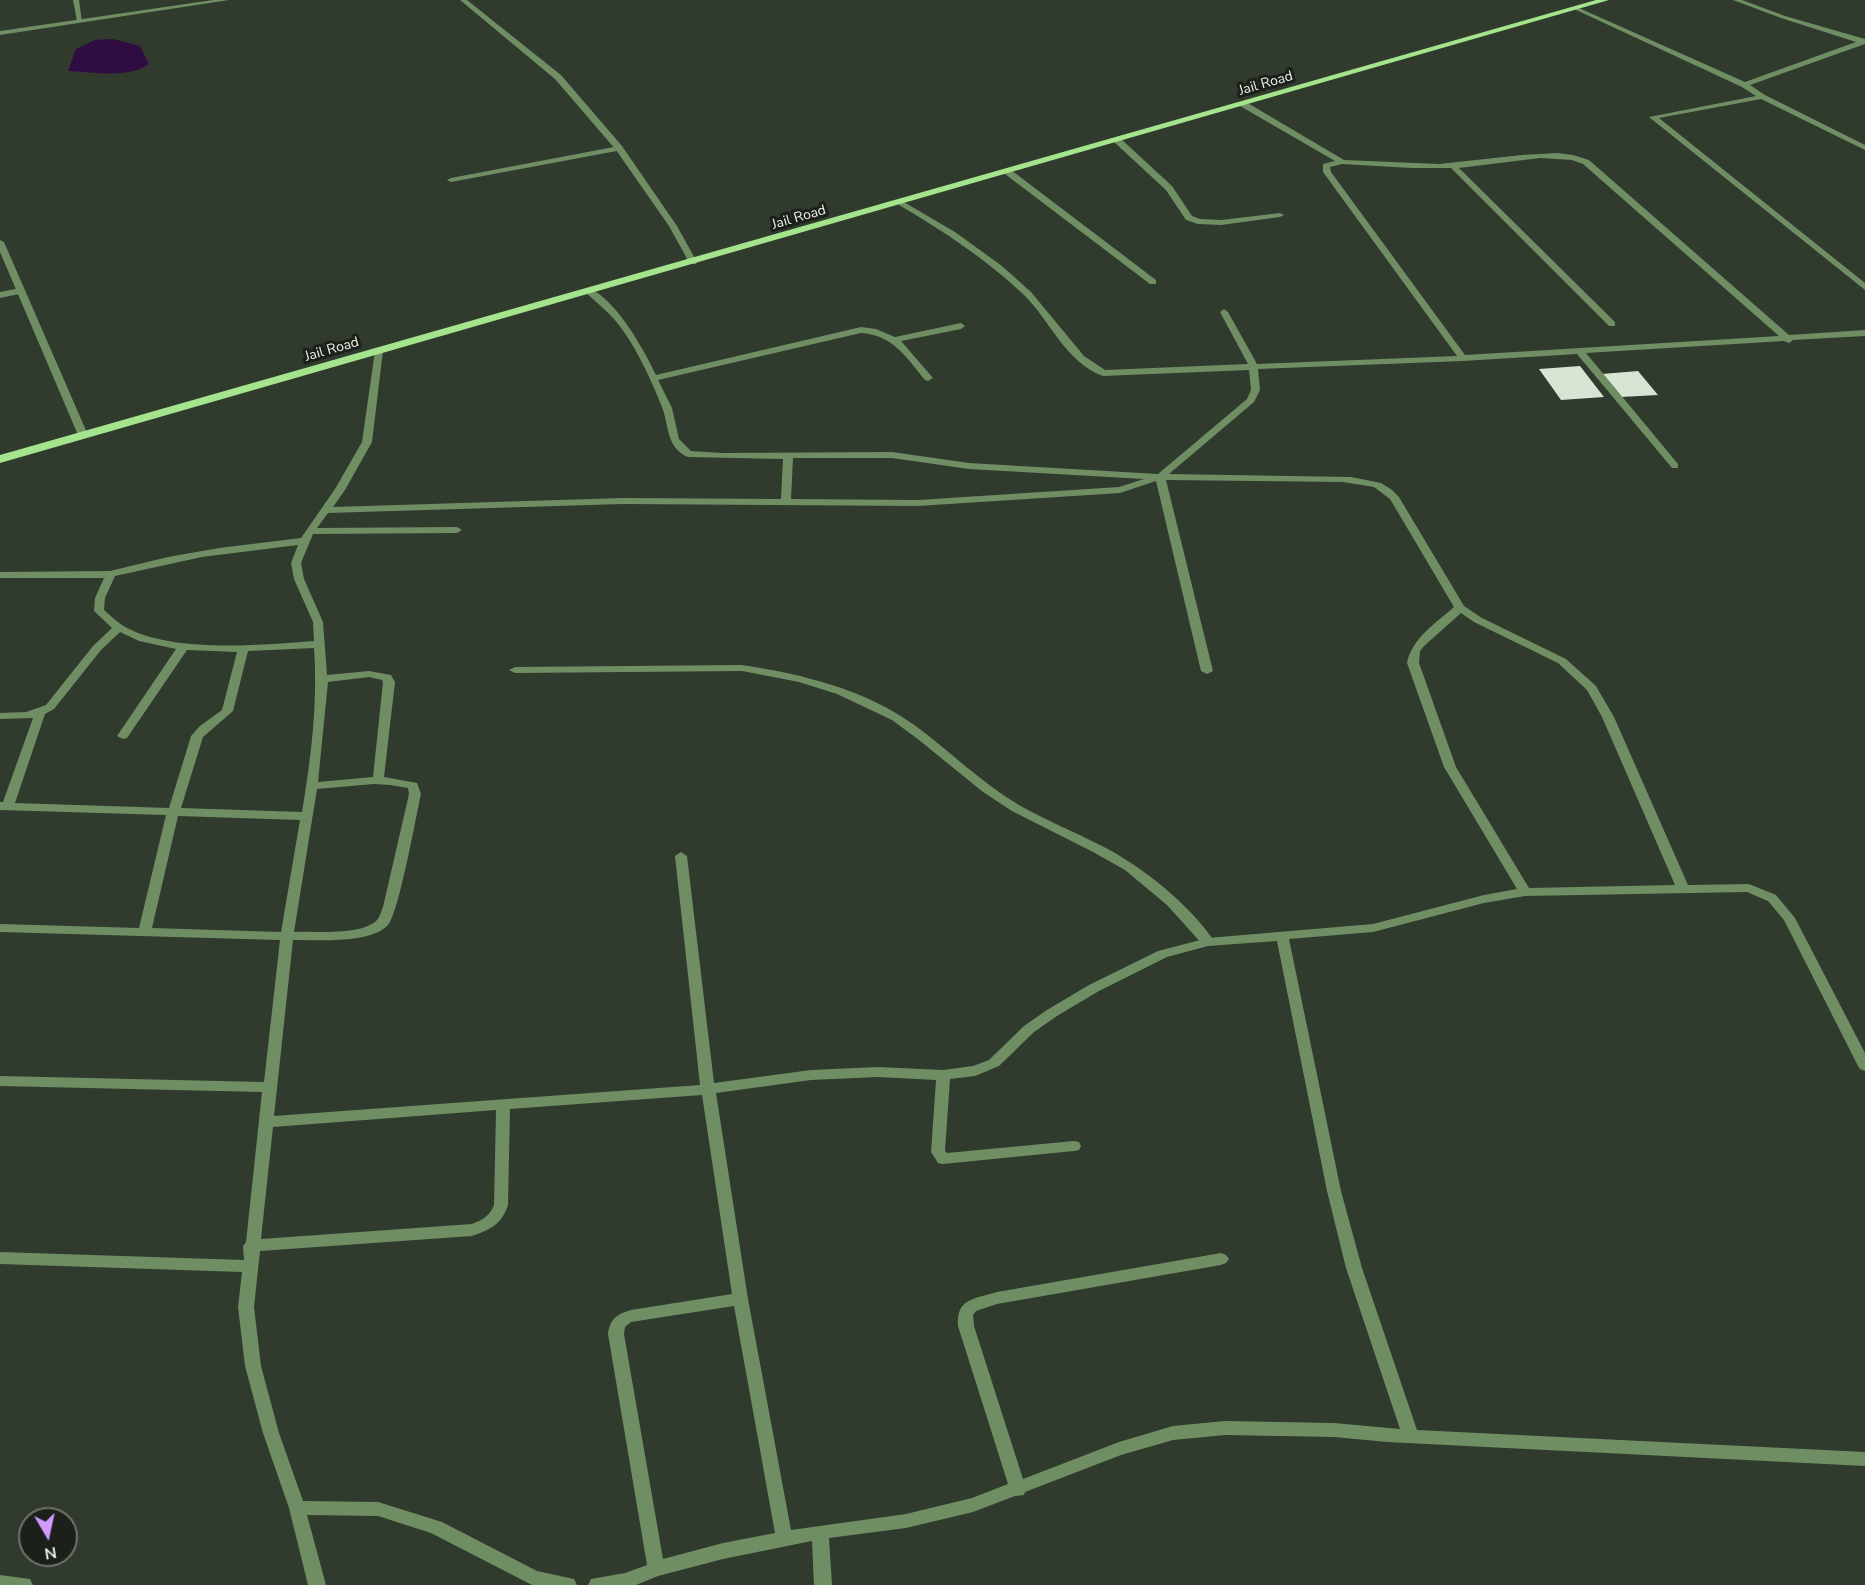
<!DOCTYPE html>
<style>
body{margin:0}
#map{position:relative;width:1865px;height:1585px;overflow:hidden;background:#303a2d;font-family:"Nunito Sans",sans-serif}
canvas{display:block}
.north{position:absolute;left:18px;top:1507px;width:60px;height:60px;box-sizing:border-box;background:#1b201a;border:2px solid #6f746d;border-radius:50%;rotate:171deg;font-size:16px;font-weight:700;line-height:24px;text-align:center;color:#ecf2ea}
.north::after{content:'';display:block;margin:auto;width:21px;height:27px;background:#d39cfc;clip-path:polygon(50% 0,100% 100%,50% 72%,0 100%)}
</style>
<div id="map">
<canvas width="1865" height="1585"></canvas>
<div class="north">N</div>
</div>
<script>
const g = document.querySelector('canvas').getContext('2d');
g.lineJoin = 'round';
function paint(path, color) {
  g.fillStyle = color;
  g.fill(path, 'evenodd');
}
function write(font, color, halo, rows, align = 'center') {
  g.font = font + ' "Nunito Sans",sans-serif';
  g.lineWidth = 6;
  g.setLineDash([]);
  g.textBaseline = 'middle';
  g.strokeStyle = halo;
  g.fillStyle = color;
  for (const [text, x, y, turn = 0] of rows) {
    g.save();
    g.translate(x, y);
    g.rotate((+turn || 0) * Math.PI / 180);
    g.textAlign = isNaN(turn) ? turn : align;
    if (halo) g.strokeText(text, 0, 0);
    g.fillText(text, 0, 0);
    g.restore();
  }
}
paint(new Path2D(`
 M 113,39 L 140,46 L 149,64 C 128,79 93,72 68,71 L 76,49 L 95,40 Z`), '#2f0d43');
paint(new Path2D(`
 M 1580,366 L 1604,397 L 1561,400 L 1539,369 Z
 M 1638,371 L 1658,395 L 1621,397 L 1602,374 Z`), '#d9e5d4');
paint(new Path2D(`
 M 619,146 L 623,148 L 622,150 L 451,182 L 447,180 L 451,178 Z
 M 21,288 L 24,289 L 24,293 L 0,298 L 0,292 Z
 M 742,665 C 802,674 863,689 913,724 C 949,750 980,782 1019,805 C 1045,820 1073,831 1100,845 C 1142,866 1188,903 1215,942 L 1208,946 L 1203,945 L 1167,905 L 1125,870 L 1093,852 L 1012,811 L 983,792 L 919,740 L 892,720 L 837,694 L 799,682 L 742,671 L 515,673 L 509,670 L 515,667 Z`), '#6f8e64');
paint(new Path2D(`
 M 73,0 L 79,0 L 82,22 L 77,21 Z
 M 460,0 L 467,0 L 561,75 L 622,146 L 677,226 L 697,262 L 696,264 L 690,264 L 669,226 L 616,150 L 555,79 Z
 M 1733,0 L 1742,0 L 1785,16 L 1865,39 L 1865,44 L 1750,85 L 1765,95 L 1865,145 L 1865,150 L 1761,99 L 1659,118 L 1865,283 L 1865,290 L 1649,117 L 1756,96 L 1742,87 L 1574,9 L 1579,8 L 1745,82 L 1856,42 L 1781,18 Z
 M 1240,102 L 1246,102 L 1344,160 L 1439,164 L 1522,155 L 1558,153 L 1573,155 L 1589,160 L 1789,335 L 1865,330 L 1865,336 L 1793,340 L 1789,343 L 1784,341 L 1586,353 L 1678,464 L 1678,468 L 1672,468 L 1577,354 L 1463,361 L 1258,369 L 1260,390 L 1254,402 L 1169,474 L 1351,477 L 1381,483 L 1392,490 L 1399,497 L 1464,606 L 1482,618 L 1566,659 L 1596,686 L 1614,717 L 1688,885 L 1749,884 L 1776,895 L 1795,918 L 1865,1053 L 1865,1071 L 1860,1069 L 1858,1066 L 1784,920 L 1768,901 L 1747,892 L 1525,896 L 1484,903 L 1373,932 L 1289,939 L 1341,1191 L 1362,1268 L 1417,1430 L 1865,1452 L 1865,1466 L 1387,1442 L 1334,1437 L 1225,1435 L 1173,1440 L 1121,1455 L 1025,1492 L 1024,1495 L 1015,1496 L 973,1512 L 906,1528 L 829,1538 L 832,1585 L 814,1585 L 812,1541 L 723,1559 L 658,1576 L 636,1585 L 588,1585 L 591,1579 L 625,1573 L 647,1565 L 608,1334 C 610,1319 617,1314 631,1310 L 732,1294 L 702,1095 L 510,1109 L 508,1205 C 502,1224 490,1230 472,1236 L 260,1251 L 254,1307 L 261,1366 L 279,1433 L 303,1501 L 378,1502 L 442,1522 L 537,1571 L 574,1579 L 577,1585 L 532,1585 L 431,1533 L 378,1516 L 307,1515 L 326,1585 L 308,1585 L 289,1508 L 263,1433 L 245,1366 L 238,1307 L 242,1272 L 0,1264 L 0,1252 L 244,1260 L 243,1246 L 246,1242 L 262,1092 L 0,1086 L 0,1076 L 264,1082 L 280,940 L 0,932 L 0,924 L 139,928 L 166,815 L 0,810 L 0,802 L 3,802 L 33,718 L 0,719 L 0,713 L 26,712 L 46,705 L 93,646 L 112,628 L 94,611 L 95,598 L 104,578 L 0,578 L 0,572 L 110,571 L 168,557 L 219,548 L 301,538 L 335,489 L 362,442 L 375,351 L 379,348 L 383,351 L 372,442 L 345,490 L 333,507 L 623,498 L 781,499 L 783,459 L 688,457 C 666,448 669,425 662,407 C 651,379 633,340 613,318 C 605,309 595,301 586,293 L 586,289 L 589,288 C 617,301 643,348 656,375 L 861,327 L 876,329 L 895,337 L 961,323 L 965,326 L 961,329 L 901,341 L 933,378 L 928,381 L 925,380 C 906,357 893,335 861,333 L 658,380 L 672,408 L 679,439 L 691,451 L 722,453 L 892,452 L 969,463 L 1158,474 L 1247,399 L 1251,390 L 1249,370 L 1103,376 C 1066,363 1050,320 1023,294 C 986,259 943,231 899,205 L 899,201 L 902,201 L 955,232 L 1002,266 L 1031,292 L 1084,356 L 1105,370 L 1248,364 L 1220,312 L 1224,309 L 1228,312 L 1257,364 L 1457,356 L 1323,172 L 1323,164 L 1335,161 L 1240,106 ZM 1540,158 L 1572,160 L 1583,164 L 1779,336 L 1465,355 L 1331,172 L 1330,167 L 1342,164 L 1411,168 L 1451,168 L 1609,326 L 1615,326 L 1615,322 L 1459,168 ZM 793,458 L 892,458 L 969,469 L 1144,479 L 1119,487 L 918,500 L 791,499 ZM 1166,480 L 1343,482 L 1374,487 L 1390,499 L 1454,607 C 1436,623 1412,638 1407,663 L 1444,767 L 1517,889 L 1484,895 L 1373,924 L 1208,938 L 1158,951 L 1089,985 L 1047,1010 L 1024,1026 L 989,1060 L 973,1066 L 943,1070 L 878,1067 L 811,1070 L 714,1083 L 687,856 L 681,852 L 675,856 L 700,1085 L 274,1116 L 293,940 C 318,940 370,944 388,925 C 399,913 416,816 421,794 L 417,783 L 384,777 L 395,682 L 391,675 L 369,671 L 327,675 L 323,622 L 304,579 L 301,563 L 313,534 L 457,533 L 462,530 L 457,527 L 317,528 L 328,513 L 623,504 L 918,506 L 1120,493 L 1156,481 L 1201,671 L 1207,674 L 1213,671 ZM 298,545 L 291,563 L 294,579 L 313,622 L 314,641 C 260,645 169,654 122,625 C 116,621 110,615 104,610 L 105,598 L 115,576 L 202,557 ZM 1461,613 L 1474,622 L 1558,663 L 1587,690 L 1602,717 L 1675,885 L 1529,888 L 1456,767 L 1419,663 L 1420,651 L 1424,646 ZM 120,632 L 139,641 L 176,649 L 117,736 L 123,739 L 127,738 L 187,650 L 237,652 L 222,710 L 200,726 L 191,736 L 169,808 L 15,803 L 45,714 L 54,709 L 101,650 ZM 314,648 C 318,703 311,758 302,812 L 181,808 L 203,737 L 233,711 L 248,651 ZM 369,677 L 382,680 L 383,682 L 373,777 L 318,782 L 328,682 ZM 374,784 L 390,785 L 408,788 L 409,794 L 383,907 C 381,911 380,917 377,920 C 362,936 315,931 294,932 L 317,789 ZM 178,816 L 300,820 L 281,932 L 152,928 ZM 1277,941 L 1327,1191 L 1346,1268 L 1400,1429 L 1334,1423 L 1225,1421 L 1173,1426 L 1119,1442 L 1023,1479 L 974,1326 L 973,1315 L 976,1311 L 997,1304 L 1221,1265 L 1226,1263 L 1229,1259 L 1226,1255 L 1221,1253 L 997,1292 C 975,1299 956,1298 958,1326 L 1008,1484 L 972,1498 L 906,1514 L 791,1530 L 748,1299 L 716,1093 L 811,1080 L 878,1077 L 936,1080 L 931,1152 L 938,1163 L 943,1164 L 1074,1151 L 1079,1150 L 1081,1146 L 1079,1142 L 1074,1141 L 947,1153 L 945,1151 L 950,1079 L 975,1076 L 999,1066 L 1034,1032 L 1057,1016 L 1099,991 L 1167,957 L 1208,946 ZM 496,1110 L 494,1205 C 490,1216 482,1220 472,1224 L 261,1239 L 273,1127 ZM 734,1306 L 775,1533 L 723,1543 L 663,1559 L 624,1334 L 625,1327 L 631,1322 Z
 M 1114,138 L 1120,138 L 1172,186 L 1192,216 L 1200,219 L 1221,220 L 1280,213 L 1284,215 L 1280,217 L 1221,225 L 1198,224 L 1186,220 L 1166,190 L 1114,142 Z
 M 1005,170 L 1011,170 L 1156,280 L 1156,284 L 1150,284 L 1005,174 Z
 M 0,240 L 4,242 L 88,435 L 86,437 L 80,437 L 78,435 L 0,252 Z
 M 0,1575 L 30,1579 L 33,1585 L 0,1585 Z`), '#6f8e64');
paint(new Path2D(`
 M 213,0 L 229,0 L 0,35 L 0,31 Z`), '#6f8e64');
paint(new Path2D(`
 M 1596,0 L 1609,0 L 0,463 L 0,455 Z`), '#a4e48c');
write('14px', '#ecf2ea', '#1b201a', [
 ["Jail Road",1266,84,-16],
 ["Jail Road",799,218,-16],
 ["Jail Road",332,350,-16]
]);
</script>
